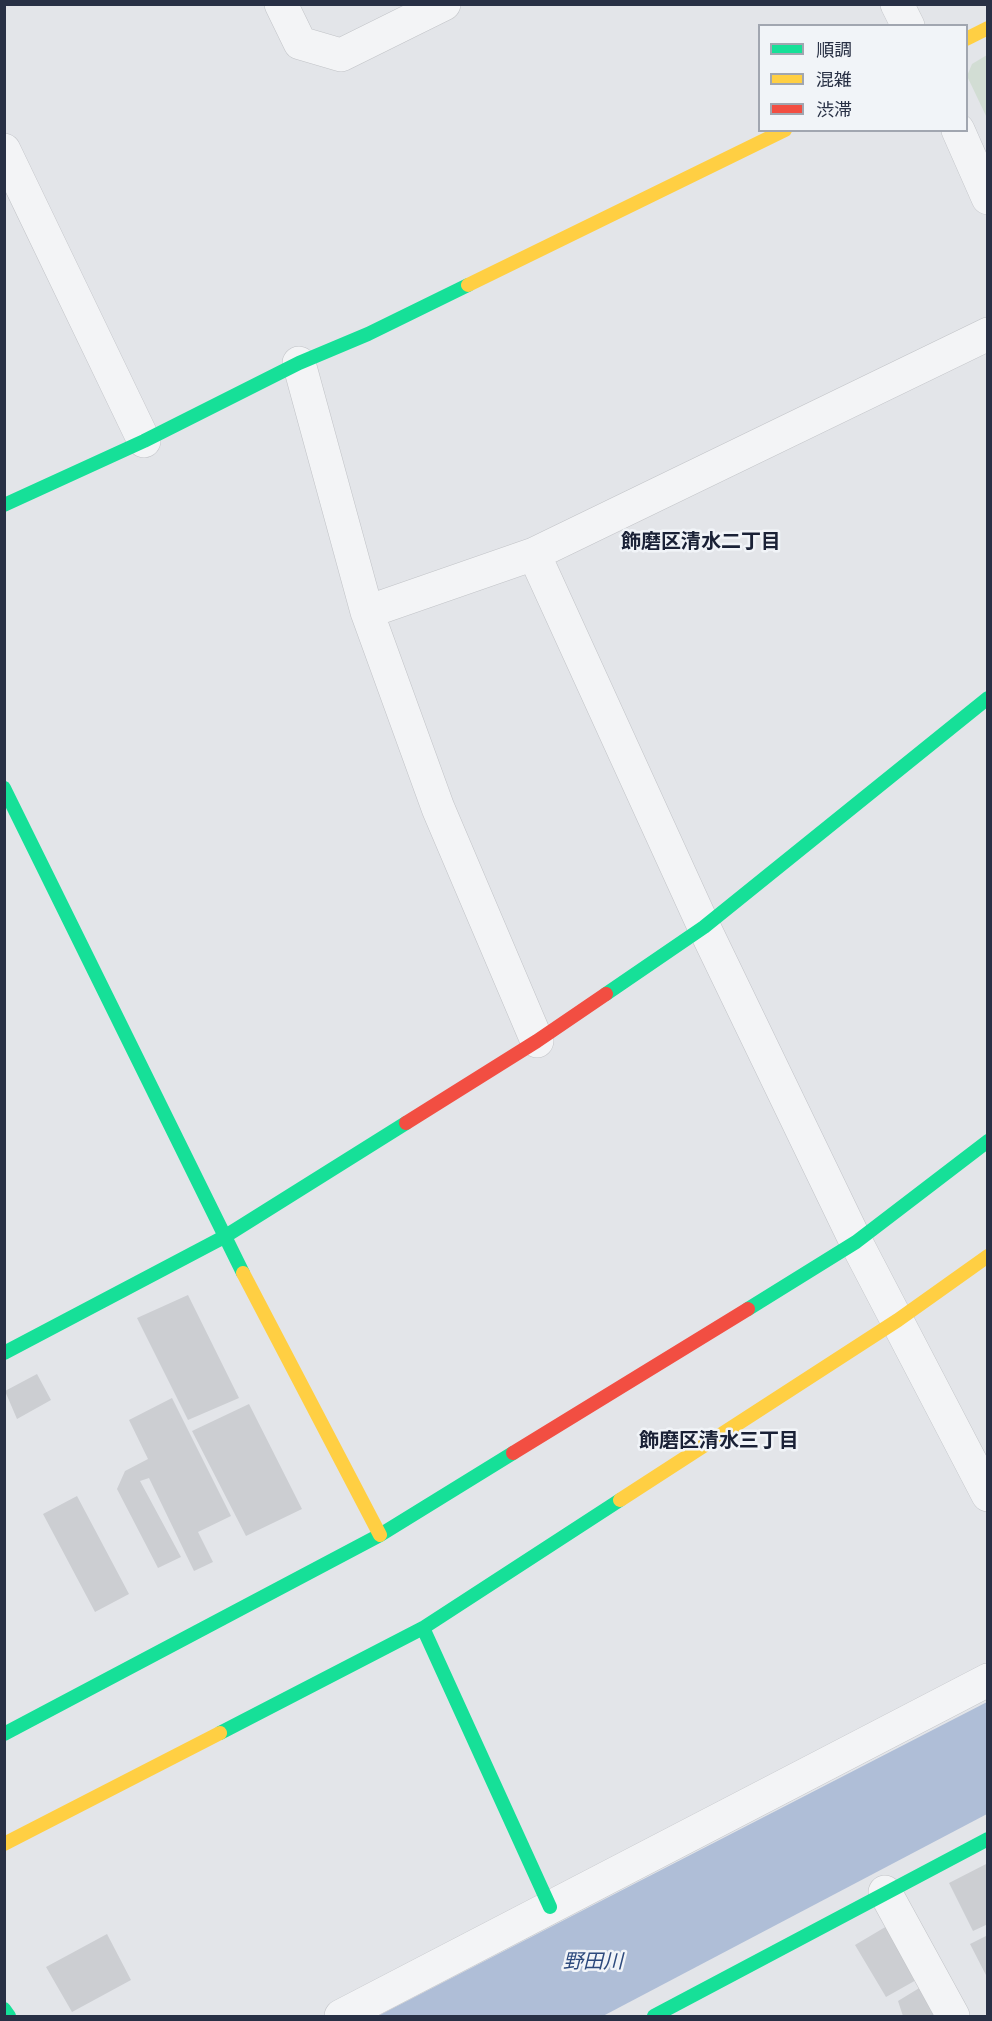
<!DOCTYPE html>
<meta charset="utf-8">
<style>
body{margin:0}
#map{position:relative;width:992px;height:2021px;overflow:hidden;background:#e3e5e9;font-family:"Source Sans 3","Noto Sans JP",sans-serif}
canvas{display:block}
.frame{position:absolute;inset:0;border:6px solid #283045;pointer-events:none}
.legend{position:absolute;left:758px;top:24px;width:210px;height:108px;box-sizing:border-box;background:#f1f4f8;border:2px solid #a1a6b0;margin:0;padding:8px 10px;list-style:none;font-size:18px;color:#283045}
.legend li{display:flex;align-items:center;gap:12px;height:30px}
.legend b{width:30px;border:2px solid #a1a6b0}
</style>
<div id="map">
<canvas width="992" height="2021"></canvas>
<div class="frame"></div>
<ul class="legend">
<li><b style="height:8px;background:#16e098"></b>順調</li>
<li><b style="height:8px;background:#ffcf43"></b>混雑</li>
<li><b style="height:8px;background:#f24e42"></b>渋滞</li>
</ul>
</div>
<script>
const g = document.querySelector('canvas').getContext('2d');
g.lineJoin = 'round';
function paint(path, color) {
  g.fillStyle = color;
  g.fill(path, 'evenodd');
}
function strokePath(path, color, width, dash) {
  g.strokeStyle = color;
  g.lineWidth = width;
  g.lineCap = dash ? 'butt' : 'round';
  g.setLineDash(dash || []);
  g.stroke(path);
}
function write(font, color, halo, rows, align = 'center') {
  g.font = font + ' "Source Sans 3","Noto Sans JP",sans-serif';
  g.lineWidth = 5;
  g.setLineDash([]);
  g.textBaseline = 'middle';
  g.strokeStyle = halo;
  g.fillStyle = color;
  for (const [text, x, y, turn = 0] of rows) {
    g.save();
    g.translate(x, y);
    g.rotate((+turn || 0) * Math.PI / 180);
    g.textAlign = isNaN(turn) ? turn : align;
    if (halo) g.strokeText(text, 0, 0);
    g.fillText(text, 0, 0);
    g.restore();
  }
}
paint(new Path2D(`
 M 987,55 L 987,118 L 967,76 L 972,64 Z`), '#d2ddd4');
paint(new Path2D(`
 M 987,1702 L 987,1814 L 603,2016 L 378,2016 Z`), '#afbed7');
paint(new Path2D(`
 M 188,1295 L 239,1398 L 188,1420 L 137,1318 Z
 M 37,1374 L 51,1400 L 17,1419 L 5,1391 Z
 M 172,1398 L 231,1516 L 198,1532 L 213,1562 L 194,1571 L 149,1478 L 140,1481 L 181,1557 L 158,1568 L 117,1489 L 125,1471 L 148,1459 L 129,1420 Z
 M 249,1404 L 302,1509 L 246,1536 L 192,1431 Z
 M 77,1496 L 129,1594 L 95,1612 L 43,1514 Z
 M 988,1863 L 988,1924 L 973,1931 L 949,1883 Z
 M 887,1926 L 918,1979 L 886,1997 L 855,1945 Z
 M 107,1934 L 131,1980 L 72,2012 L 46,1967 Z
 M 988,1935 L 988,1979 L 970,1944 Z
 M 921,1987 L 939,2016 L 903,2016 L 898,2001 Z`), '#ccced2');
const street = new Path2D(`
 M 281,4 L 300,43 L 341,55 L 444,4
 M 897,4 L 908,26
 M 958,130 L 988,198
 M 4,150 L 144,441
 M 299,363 L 367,612 L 438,808 L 537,1041
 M 534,554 L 704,927 L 856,1242 L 988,1495
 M 367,612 L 534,554 L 988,334
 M 885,1892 L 953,2016
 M 341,2016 L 988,1680`);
strokePath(street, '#c1c3c7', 34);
strokePath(street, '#f3f4f6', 33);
strokePath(new Path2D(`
 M 4,505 L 144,441 L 299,363 L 368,334 L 468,285
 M 4,788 L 243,1273
 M 606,994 L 704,927 L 988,698
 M 748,1309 L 856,1242 L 988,1141
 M 4,1353 L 224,1237 L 406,1123
 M 423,1628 L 550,1907
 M 220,1733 L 423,1628 L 620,1500
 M 4,1734 L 380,1535 L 513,1453
 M 4,2009 L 9,2016
 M 654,2016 L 988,1839`), '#16e098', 14);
strokePath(new Path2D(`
 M 966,39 L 988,28
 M 468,285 L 785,130
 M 243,1273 L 380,1535
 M 620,1500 L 898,1320 L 988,1256
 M 4,1844 L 220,1733`), '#ffcf43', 14);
strokePath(new Path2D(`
 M 406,1123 L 537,1041 L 606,994
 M 513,1453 L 748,1309`), '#f24e42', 14);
write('bold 20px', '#1a2136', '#f1f4f8', [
 ["飾磨区清水二丁目",701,544],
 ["飾磨区清水三丁目",719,1443]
]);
write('italic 20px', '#2d4a7d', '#f1f4f8', [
 ["野田川",593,1964]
]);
</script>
